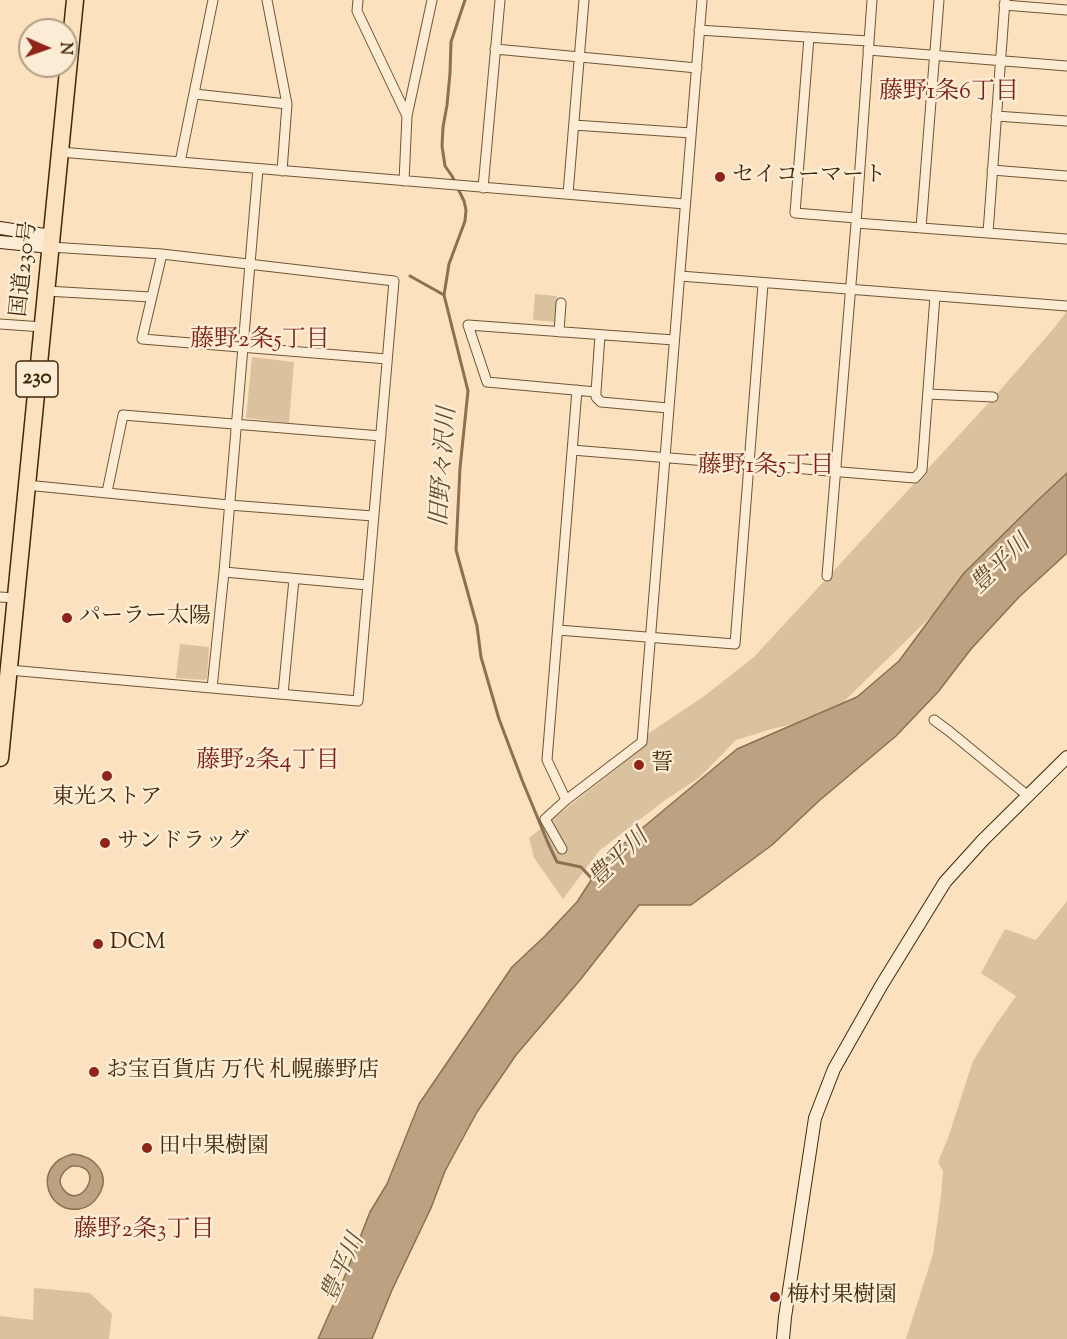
<!DOCTYPE html>
<meta charset="utf-8">
<style>
body{margin:0}
#map{position:relative;width:1067px;height:1339px;overflow:hidden;background:#fbe1be;font-family:"Sorts Mill Goudy",serif}
canvas{display:block}
.north{position:absolute;left:18px;top:18px;width:60px;height:60px;box-sizing:border-box;background:#fcecd5;border:2px solid #b19e83;border-radius:50%;rotate:92deg;font-size:16px;font-weight:700;line-height:24px;text-align:center;color:#412807}
.north::after{content:'';display:block;margin:auto;width:21px;height:27px;background:#8f2418;clip-path:polygon(50% 0,100% 100%,50% 72%,0 100%)}
</style>
<div id="map">
<canvas width="1067" height="1339"></canvas>
<div class="north">N</div>
</div>
<script>
const g = document.querySelector('canvas').getContext('2d');
g.lineJoin = 'round';
function paint(path, color) {
  g.fillStyle = color;
  g.fill(path, 'evenodd');
}
function strokePath(path, color, width, dash) {
  g.strokeStyle = color;
  g.lineWidth = width;
  g.lineCap = dash ? 'butt' : 'round';
  g.setLineDash(dash || []);
  g.stroke(path);
}
function write(font, color, halo, rows, align = 'center') {
  g.font = font + ' "Sorts Mill Goudy","Noto Serif JP",serif';
  g.lineWidth = 5;
  g.setLineDash([]);
  g.textBaseline = 'middle';
  g.strokeStyle = halo;
  g.fillStyle = color;
  for (const [text, x, y, turn = 0] of rows) {
    g.save();
    g.translate(x, y);
    g.rotate((+turn || 0) * Math.PI / 180);
    g.textAlign = isNaN(turn) ? turn : align;
    if (halo) g.strokeText(text, 0, 0);
    g.fillText(text, 0, 0);
    g.restore();
  }
}
paint(new Path2D(`
 M 535,294 L 557,296 L 555,322 L 533,320 Z
 M 1067,311 L 1067,486 L 995,554 L 829,716 L 772,729 L 736,740 L 700,777 L 664,801 L 599,851 L 563,899 L 534,858 L 529,838 L 637,752 L 649,733 L 703,697 L 754,657 L 995,396 L 1055,327 Z
 M 252,357 L 294,362 L 289,423 L 246,418 Z
 M 180,644 L 209,647 L 207,678 L 204,680 L 176,678 Z
 M 1067,901 L 1067,1339 L 906,1339 L 933,1254 L 941,1195 L 943,1171 L 938,1162 L 948,1138 L 973,1061 L 995,1026 L 1016,996 L 981,973 L 1005,929 L 1036,940 Z
 M 34,1288 L 90,1293 L 112,1314 L 109,1339 L 0,1339 L 0,1316 L 33,1320 Z`), '#dbc29f');
const water = new Path2D(`
 M 1067,473 L 1067,553 L 1019,597 L 971,649 L 938,692 L 896,736 L 820,800 L 772,845 L 691,905 L 639,905 L 580,980 L 516,1055 L 477,1112 L 445,1171 L 431,1208 L 392,1290 L 372,1339 L 318,1339 L 335,1301 L 370,1212 L 387,1184 L 419,1104 L 512,967 L 545,936 L 577,902 L 604,860 L 737,749 L 857,697 L 899,661 L 964,573 L 1037,501 Z
 M 73,1154 C 95,1156 112,1175 98,1196 C 94,1203 87,1208 79,1209 C 46,1214 31,1164 73,1154 ZM 72,1166 C 108,1164 81,1213 63,1189 C 56,1180 63,1170 72,1166 Z`);
paint(water, '#bca280');
strokePath(water, '#8b7150', 1.5);
strokePath(new Path2D(`
 M 465,0 L 451,42 L 450,73 L 447,105 L 443,127 L 442,146 L 445,166 L 452,176 L 464,201 L 466,210 L 465,221 L 449,264 L 444,295 L 468,391 L 460,468 L 456,550 L 477,626 L 481,657 L 499,719 L 522,780 L 548,843 L 557,862 L 581,867 L 593,880
 M 410,276 L 444,295`), '#8b7150', 3);
const street = new Path2D(`
 M 267,0 L 287,104 L 282,171
 M 358,0 L 357,11 L 407,116
 M 1004,5 L 1067,10
 M 699,30 L 868,41
 M 809,37 L 795,213 L 856,218
 M 495,49 L 697,68
 M 868,50 L 1067,66
 M 195,94 L 287,104
 M 996,116 L 1067,121
 M 574,125 L 691,133
 M 60,152 L 685,204
 M 180,162 L 213,0
 M 992,170 L 1067,176
 M 404,181 L 407,116 L 432,0
 M 483,188 L 500,0
 M 568,194 L 584,0
 M 856,223 L 1067,239
 M 921,228 L 939,0
 M 988,233 L 1005,0
 M 162,254 L 142,339 L 387,359
 M 680,276 L 1067,306
 M 46,291 L 151,297
 M 0,324 L 43,327
 M 559,332 L 561,303
 M 577,390 L 547,760 L 566,800 L 642,742 L 702,0
 M 596,392 L 600,335
 M 928,394 L 993,397
 M 668,408 L 601,402 L 596,397 L 596,392 L 487,382 L 468,325 L 674,340
 M 572,450 L 915,478 L 922,470 L 935,296
 M 26,485 L 229,505 L 373,516
 M 107,492 L 123,415 L 381,436
 M 224,572 L 367,585
 M 827,576 L 856,223 L 872,0
 M 0,597 L 15,598
 M 558,630 L 735,644 L 763,284
 M 9,670 L 358,701 L 394,281 L 162,254 L 50,247
 M 212,688 L 224,572 L 258,169
 M 283,694 L 294,579
 M 934,720 L 949,731 L 1028,796
 M 562,849 L 545,819 L 566,800`);
const secondary = new Path2D(`
 M 0,228 L 51,236
 M 0,242 L 50,247
 M 783,1339 L 785,1317 L 815,1118 L 834,1069 L 881,986 L 945,882 L 983,840 L 1067,757`);
const highway = new Path2D(`
 M 0,758 L 75,0`);
strokePath(street, '#705635', 11);
strokePath(secondary, '#412807', 14);
strokePath(highway, '#412807', 19);
strokePath(street, '#fcecd5', 9);
strokePath(secondary, '#fcecd5', 12);
strokePath(highway, '#fbe1be', 16);
for (const [x, y, r, color] of [
 [720,177,6,"#8f2418"],
 [67,618,6,"#8f2418"],
 [639,765,6,"#8f2418"],
 [107,776,6,"#8f2418"],
 [105,843,6,"#8f2418"],
 [98,944,6,"#8f2418"],
 [94,1072,6,"#8f2418"],
 [147,1148,6,"#8f2418"],
 [775,1297,6,"#8f2418"]
]) {
  const dot = new Path2D();
  dot.arc(x, y, r, 0, 2 * Math.PI);
  g.fillStyle = color;
  g.fill(dot);
  strokePath(dot, '#fcecd5', 2);
}
for (const [x, y, w] of [
 [37,379,42]
]) {
  const box = new Path2D();
  box.roundRect(x - w / 2, y - 18, w, 36, 4.5);
  g.fillStyle = '#fcecd5';
  g.fill(box);
  strokePath(box, '#412807', 1.5);
}
write('bold 21px', '#412807', null, [
 ["230",37,379]
]);
write('22px', '#412807', '#fcecd5', [
 ["セイコーマート",732,177],
 ["パーラー太陽",79,618],
 ["誓",651,765],
 ["東光ストア",107,799,"center"],
 ["サンドラッグ",117,843],
 ["DCM",110,944],
 ["お宝百貨店 万代 札幌藤野店",106,1072],
 ["田中果樹園",159,1148],
 ["梅村果樹園",787,1297]
], 'left');
write('22px', '#412807', '#fcecd5', [
 ["国道230号",26,269,-84]
]);
write('24px', '#7a1f14', '#fcecd5', [
 ["藤野1条6丁目",949,94],
 ["藤野2条5丁目",260,342],
 ["藤野1条5丁目",766,468],
 ["藤野2条4丁目",268,763],
 ["藤野2条3丁目",144,1232]
]);
write('italic 24px', '#664d2b', '#fcecd5', [
 ["旧野々沢川",446,467,-86],
 ["豊平川",1002,566,-44],
 ["豊平川",620,860,-44],
 ["豊平川",345,1269,-66]
]);
</script>
